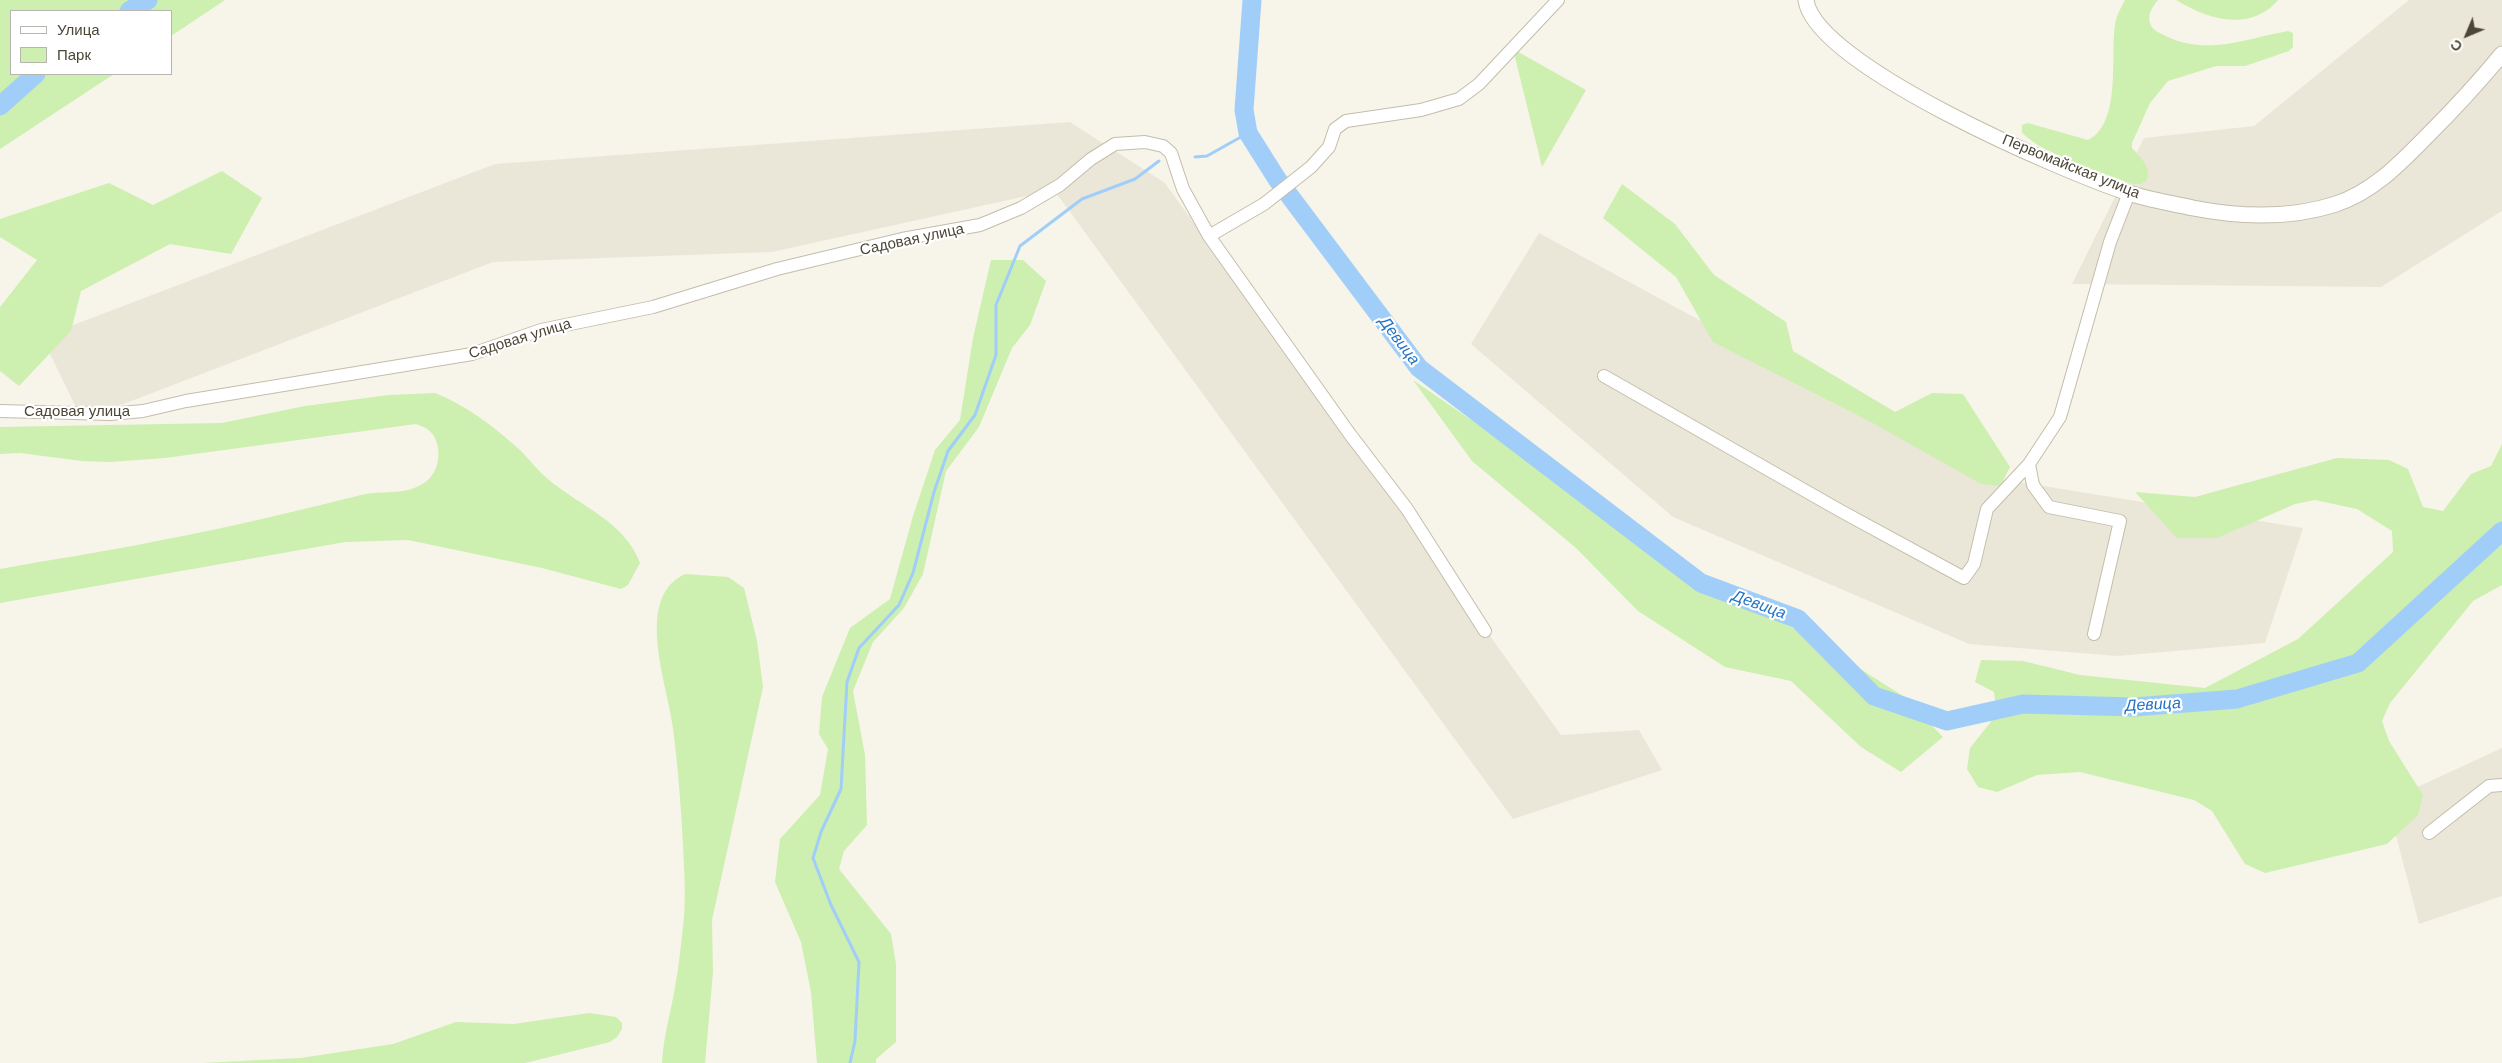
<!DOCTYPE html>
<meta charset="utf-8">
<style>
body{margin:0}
#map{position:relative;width:2502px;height:1063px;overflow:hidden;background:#f7f4ea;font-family:Arial,sans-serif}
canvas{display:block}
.legend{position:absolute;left:10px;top:10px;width:162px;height:65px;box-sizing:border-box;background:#fff;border:1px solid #b7b5af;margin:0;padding:6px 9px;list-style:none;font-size:15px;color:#4c4637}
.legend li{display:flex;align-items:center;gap:10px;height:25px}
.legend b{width:25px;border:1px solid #b7b5af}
.north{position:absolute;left:2442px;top:10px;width:50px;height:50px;-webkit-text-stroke:4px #fff;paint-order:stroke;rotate:225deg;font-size:14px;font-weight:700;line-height:20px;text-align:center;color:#4c4637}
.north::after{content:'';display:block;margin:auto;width:18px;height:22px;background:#4c4637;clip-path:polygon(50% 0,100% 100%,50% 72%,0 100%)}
</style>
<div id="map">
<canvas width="2502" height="1063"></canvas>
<ul class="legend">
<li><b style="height:6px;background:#fff"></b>Улица</li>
<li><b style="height:14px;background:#cdefaf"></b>Парк</li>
</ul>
<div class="north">С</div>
</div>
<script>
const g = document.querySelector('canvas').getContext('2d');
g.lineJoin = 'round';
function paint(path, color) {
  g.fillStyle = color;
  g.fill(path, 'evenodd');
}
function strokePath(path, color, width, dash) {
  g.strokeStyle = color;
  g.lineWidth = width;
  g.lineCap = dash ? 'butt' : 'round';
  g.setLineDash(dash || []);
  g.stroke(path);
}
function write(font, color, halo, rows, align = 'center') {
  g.font = font + ' Arial,sans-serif';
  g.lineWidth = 4.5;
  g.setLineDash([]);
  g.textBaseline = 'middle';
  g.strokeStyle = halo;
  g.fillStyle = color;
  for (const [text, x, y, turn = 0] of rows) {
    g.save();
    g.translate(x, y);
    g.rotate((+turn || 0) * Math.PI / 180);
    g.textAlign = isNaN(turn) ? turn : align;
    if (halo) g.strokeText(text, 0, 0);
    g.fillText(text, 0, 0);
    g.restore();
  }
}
paint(new Path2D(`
 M 2409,0 L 2502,0 L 2502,211 L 2381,287 L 2072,284 L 2144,138 L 2254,126 Z
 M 1070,122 L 1165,183 L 1561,735 L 1639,730 L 1662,770 L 1513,819 L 1054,190 L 772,252 L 493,262 L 82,420 L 42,337 L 495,164 Z
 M 1539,233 L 1988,477 L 2303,528 L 2265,643 L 2118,656 L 1969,644 L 1673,517 L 1471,344 Z
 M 2502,748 L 2502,896 L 2419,924 L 2387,801 Z`), '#ebe7d8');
paint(new Path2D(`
 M 0,0 L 225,0 L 171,36 L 171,11 L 11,11 L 11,74 L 114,74 L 0,149 Z
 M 2125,0 L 2158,0 C 2149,10 2144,24 2158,32 C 2203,58 2240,40 2288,31 L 2293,33 L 2293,47 L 2289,51 L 2245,66 L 2216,66 L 2168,81 L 2150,103 L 2132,143 L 2132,148 C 2141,158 2151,166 2147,180 L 2141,184 L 2133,184 C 2108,175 2037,152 2022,132 L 2022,125 L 2028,123 L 2088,140 C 2122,123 2110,57 2115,25 C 2116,16 2121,8 2125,0 Z
 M 2176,0 L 2278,0 C 2250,33 2207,19 2176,0 Z
 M 1513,49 L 1586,90 L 1542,167 Z
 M 222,171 L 262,198 L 231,254 L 170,244 L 81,291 L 71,331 L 19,386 L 0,371 L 0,307 L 37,260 L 0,237 L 0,219 L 109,183 L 153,205 Z
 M 1622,184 L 1675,224 L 1714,275 L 1786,322 L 1793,351 L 1895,412 L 1932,393 L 1963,394 L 2010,467 L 2000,486 L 1981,484 L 1871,422 L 1713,342 L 1676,277 L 1603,218 Z
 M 991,260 L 1023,260 L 1046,281 L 1030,325 L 1012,348 L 979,427 L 946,471 L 923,574 L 904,608 L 873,642 L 853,691 L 865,755 L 867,825 L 844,851 L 839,869 L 891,934 L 896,964 L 896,1042 L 876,1059 L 876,1063 L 817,1063 L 811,992 L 801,942 L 775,882 L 780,839 L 820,795 L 828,749 L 819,734 L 822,697 L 850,628 L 890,599 L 913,516 L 935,450 L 960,420 L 973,338 Z
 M 1413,380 L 1735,601 L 1804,633 L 1903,696 L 1943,737 L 1901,772 L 1861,747 L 1791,681 L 1725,667 L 1638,611 L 1576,548 L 1472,461 Z
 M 435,393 C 468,406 494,427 520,450 C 530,460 538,471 549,480 C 580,506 625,522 640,563 L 628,585 L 621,589 L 542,568 L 408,540 L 345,542 L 0,603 L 0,569 C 52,559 105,552 157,541 C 226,528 294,512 361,495 C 382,490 405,496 424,483 C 437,475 441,457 437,443 C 433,431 427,428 416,424 L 165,458 L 110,462 L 82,461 L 20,453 L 0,454 L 0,427 L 222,423 L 305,406 L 389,395 Z
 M 2502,444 L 2502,585 L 2473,601 L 2390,703 L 2382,721 L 2389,741 L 2423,795 L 2418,815 L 2387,844 L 2265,873 L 2245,864 L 2212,811 L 2194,800 L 2080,772 L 2037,775 L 1997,792 L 1978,787 L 1967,769 L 1970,748 L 1997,714 L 1994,692 L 1975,682 L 1981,660 L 2023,661 L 2080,675 L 2205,688 L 2298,639 L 2393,552 L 2392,531 L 2357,509 L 2315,500 L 2295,504 L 2217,538 L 2177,538 L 2135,492 L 2195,497 L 2337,458 L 2389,460 L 2408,469 L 2423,507 L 2443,511 L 2471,474 L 2491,466 Z
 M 685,574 L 728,577 L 744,588 L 757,641 L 763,687 L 712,920 L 713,972 L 705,1063 L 662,1063 C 663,1042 668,1023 672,1003 C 678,975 681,946 684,917 C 686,893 684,869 683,845 C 681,806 678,767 673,728 C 668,685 633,598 685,574 Z
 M 589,1013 L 616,1017 L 622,1023 L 622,1029 L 617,1037 L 610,1042 L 525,1063 L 202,1063 L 301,1058 L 393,1044 L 456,1022 L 514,1024 Z`), '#cdefaf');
strokePath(new Path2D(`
 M 1195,157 L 1207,156 L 1248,133
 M 850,1063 L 855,1041 L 859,962 L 831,905 L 813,858 L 821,832 L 841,789 L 847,682 L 859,648 L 899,605 L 913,573 L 934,492 L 948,451 L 975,415 L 996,355 L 996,305 L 1020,246 L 1082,199 L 1135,179 L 1159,161`), '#a1cef9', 3);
strokePath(new Path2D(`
 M 1252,0 L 1244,110 L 1248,133 L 1277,179 L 1419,368 L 1701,583 L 1798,619 L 1874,696 L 1947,721 L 2023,704 L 2134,707 L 2237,699 L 2358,663 L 2502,531
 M 129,11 L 148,0
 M 0,106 L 36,74`), '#a1cef9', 19);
const minor = new Path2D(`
 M 1209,236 L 1264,204 L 1311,167 L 1329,147 L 1335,129 L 1346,121 L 1421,110 L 1459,99 L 1479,84 L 1558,0
 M 1604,376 L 1839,510 L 1964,578 L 1974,564 L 1987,509 L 2029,464 L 2060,417 L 2110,242 L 2129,193
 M 0,411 L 110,414 L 143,411 L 186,401 L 472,354 L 541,330 L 653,307 L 777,269 L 902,239 L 980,225 L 1021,208 L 1060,185 L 1091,159 L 1115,144 L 1145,142 L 1163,146 L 1171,153 L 1183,189 L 1209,236 L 1349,433 L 1407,509 L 1485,631
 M 2029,464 L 2033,485 L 2049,507 L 2120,521 L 2094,634
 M 2429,833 L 2489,786 L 2502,785`);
const tertiary = new Path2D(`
 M 1806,0 C 1814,65 2067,173 2129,193 C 2149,200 2172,203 2193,208 C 2239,217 2290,219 2336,204 C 2375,191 2402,161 2430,133 C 2456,107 2479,82 2502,54`);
strokePath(minor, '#c4bdab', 14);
strokePath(tertiary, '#c4bdab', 17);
strokePath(minor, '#fff', 12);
strokePath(tertiary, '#fff', 15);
write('15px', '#4c4637', '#fff', [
 ["Первомайская улица",2071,167,22],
 ["Садовая улица",912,240,-12],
 ["Садовая улица",520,339,-17],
 ["Садовая улица",77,412]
]);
write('italic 16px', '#2273c6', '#fff', [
 ["Девица",1399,341,53],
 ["Девица",1759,605,20],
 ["Девица",2153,705,-3]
]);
</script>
